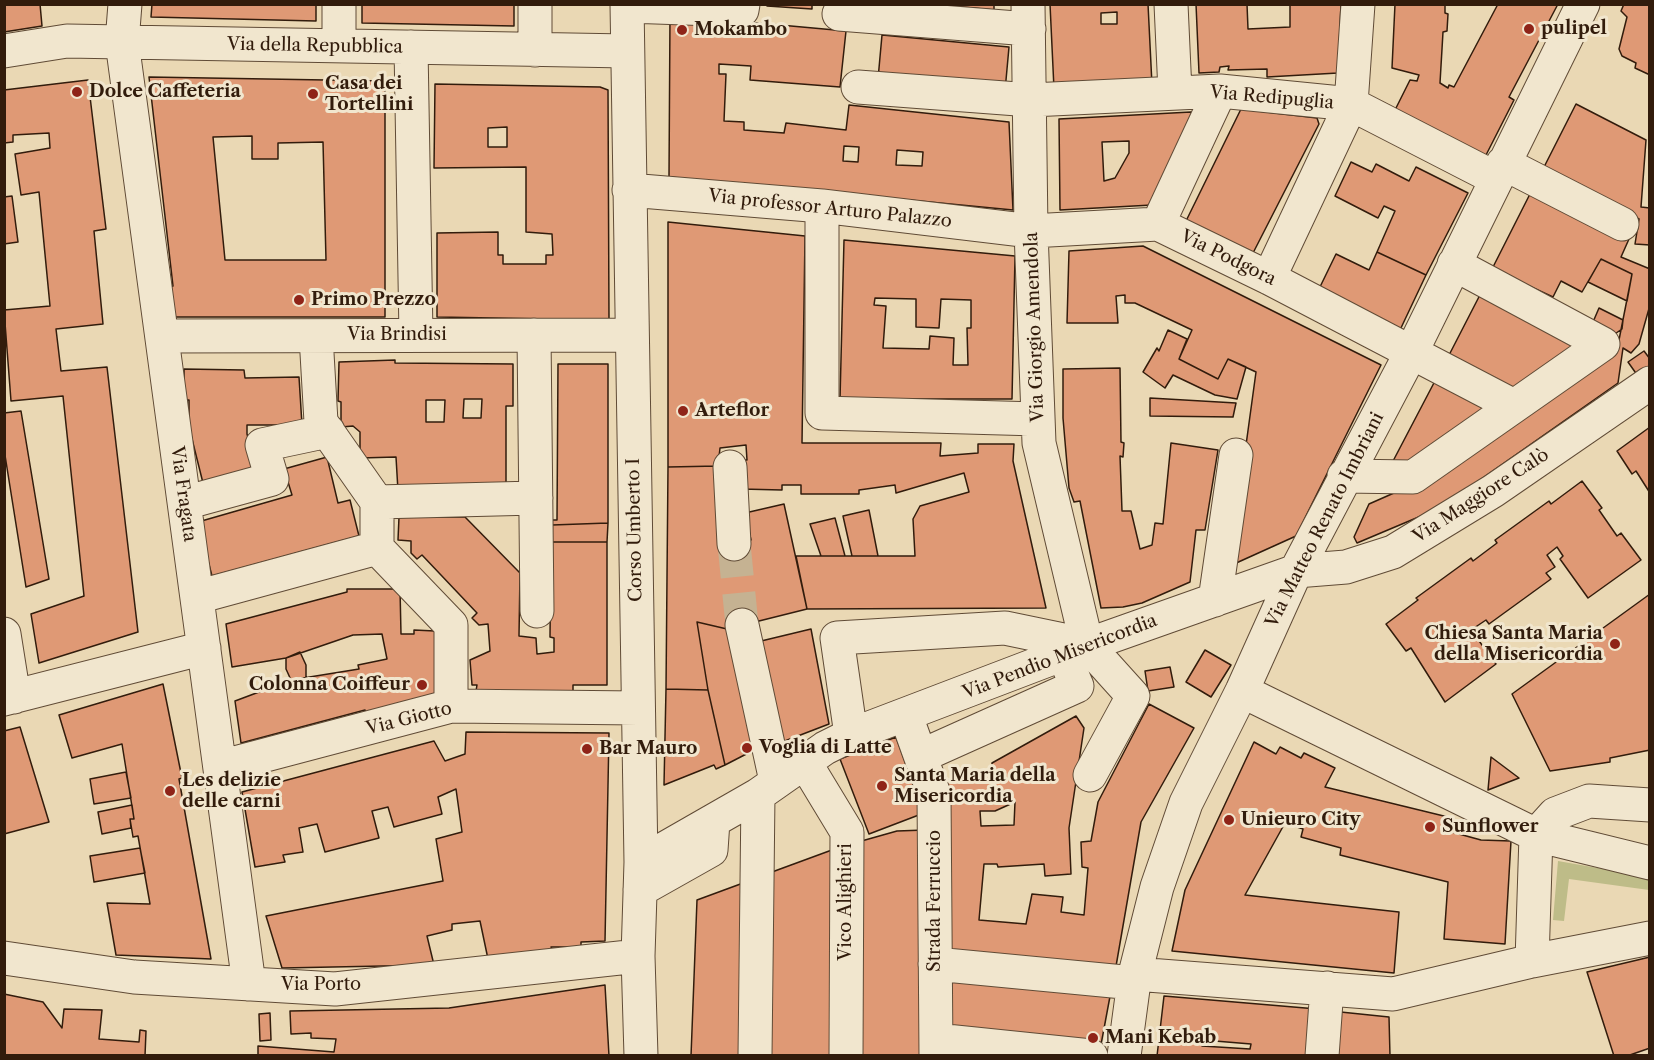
<!DOCTYPE html>
<meta charset="utf-8">
<style>
body{margin:0}
#map{position:relative;width:1654px;height:1060px;overflow:hidden;background:#ead8b4;font-family:"Libre Caslon Text",serif}
canvas{display:block}
.frame{position:absolute;inset:0;border:6px solid #321c0c;pointer-events:none}
</style>
<div id="map">
<canvas width="1654" height="1060"></canvas>
<div class="frame"></div>
</div>
<script>
const g = document.querySelector('canvas').getContext('2d');
g.lineJoin = 'round';
function paint(path, color) {
  g.fillStyle = color;
  g.fill(path, 'evenodd');
}
function strokePath(path, color, width, dash) {
  g.strokeStyle = color;
  g.lineWidth = width;
  g.lineCap = dash ? 'butt' : 'round';
  g.setLineDash(dash || []);
  g.stroke(path);
}
function write(font, color, halo, rows, align = 'center') {
  g.font = font + ' "Libre Caslon Text",serif';
  g.lineWidth = 6;
  g.setLineDash([]);
  g.textBaseline = 'middle';
  g.strokeStyle = halo;
  g.fillStyle = color;
  for (const [text, x, y, turn = 0] of rows) {
    g.save();
    g.translate(x, y);
    g.rotate((+turn || 0) * Math.PI / 180);
    g.textAlign = isNaN(turn) ? turn : align;
    if (halo) g.strokeText(text, 0, 0);
    g.fillText(text, 0, 0);
    g.restore();
  }
}
paint(new Path2D(`
 M 1558,861 L 1649,877 L 1649,890 L 1569,879 L 1564,921 L 1553,920 Z`), '#bebc88');
const building = new Path2D(`
 M 4,4 L 40,4 L 42,26 L 4,32 Z
 M 152,4 L 316,4 L 316,21 L 151,17 Z
 M 362,4 L 514,4 L 514,26 L 362,23 Z
 M 767,4 L 812,4 L 812,9 L 767,6 Z
 M 931,4 L 994,4 L 994,10 Z
 M 1050,4 L 1148,4 L 1152,85 L 1054,89 ZM 1117,12 L 1117,24 L 1101,24 L 1101,13 Z
 M 1196,4 L 1247,4 L 1248,29 L 1290,27 L 1290,4 L 1341,4 L 1338,73 L 1267,77 L 1267,69 L 1228,70 L 1229,66 L 1220,67 L 1219,72 L 1199,73 Z
 M 1395,4 L 1445,4 L 1445,13 L 1448,14 L 1447,31 L 1443,32 L 1440,83 L 1448,88 L 1449,85 L 1454,87 L 1498,4 L 1558,4 L 1509,97 L 1514,100 L 1485,157 L 1395,110 L 1410,80 L 1417,81 L 1419,75 L 1392,68 Z
 M 1624,4 L 1650,4 L 1650,75 L 1635,68 L 1636,63 L 1622,56 L 1619,49 L 1627,17 L 1621,11 Z
 M 670,15 L 846,31 L 840,87 L 750,80 L 751,66 L 719,64 L 719,74 L 726,74 L 724,121 L 744,122 L 744,130 L 784,133 L 786,123 L 846,130 L 849,105 L 1009,122 L 1013,210 L 669,177 ZM 844,146 L 859,147 L 858,162 L 843,161 ZM 897,150 L 923,152 L 922,166 L 896,165 Z
 M 882,35 L 1009,47 L 1005,91 L 878,79 Z
 M 149,77 L 385,81 L 385,317 L 173,317 L 169,287 L 173,286 ZM 252,136 L 252,159 L 278,159 L 278,143 L 323,142 L 326,260 L 225,260 L 213,137 Z
 M 88,80 L 106,229 L 94,231 L 103,324 L 56,329 L 61,371 L 107,367 L 138,632 L 39,663 L 31,614 L 84,596 L 63,396 L 11,401 L 4,310 L 50,306 L 39,192 L 21,195 L 15,154 L 50,148 L 49,133 L 13,135 L 13,142 L 4,143 L 4,90 Z
 M 435,84 L 600,87 L 608,90 L 609,320 L 437,317 L 437,233 L 498,232 L 498,255 L 503,255 L 503,264 L 546,264 L 546,255 L 553,255 L 552,234 L 526,232 L 526,167 L 434,168 ZM 507,127 L 507,147 L 488,147 L 488,128 Z
 M 1576,104 L 1646,140 L 1641,207 L 1650,208 L 1650,245 L 1635,244 L 1639,219 L 1542,171 Z
 M 1241,109 L 1317,118 L 1319,124 L 1252,255 L 1186,221 Z
 M 1191,112 L 1195,118 L 1152,205 L 1060,210 L 1059,119 ZM 1129,141 L 1129,153 L 1115,178 L 1104,181 L 1102,142 Z
 M 1351,162 L 1372,172 L 1376,164 L 1409,181 L 1416,167 L 1468,193 L 1426,275 L 1377,252 L 1395,211 L 1384,206 L 1378,218 L 1335,196 Z
 M 1532,190 L 1629,239 L 1621,257 L 1650,269 L 1650,305 L 1639,344 L 1631,353 L 1623,348 L 1618,383 L 1440,508 L 1357,543 L 1354,537 L 1369,504 L 1428,478 L 1618,345 L 1632,274 L 1601,259 L 1582,292 L 1561,281 L 1553,297 L 1492,269 Z
 M 12,196 L 18,242 L 4,244 L 4,197 Z
 M 668,222 L 805,236 L 802,443 L 941,443 L 940,456 L 978,453 L 978,444 L 1014,444 L 1013,461 L 1046,608 L 807,609 L 796,556 L 915,556 L 913,519 L 920,506 L 969,492 L 964,473 L 896,493 L 895,485 L 859,490 L 859,494 L 801,494 L 801,485 L 782,485 L 782,490 L 741,489 L 742,460 L 747,460 L 746,445 L 720,448 L 718,466 L 668,467 Z
 M 844,240 L 1015,256 L 1012,399 L 840,399 ZM 875,298 L 916,299 L 916,327 L 939,328 L 941,299 L 971,300 L 971,328 L 967,328 L 968,365 L 953,365 L 954,338 L 930,336 L 929,349 L 883,348 L 886,306 L 874,305 Z
 M 1143,246 L 1381,365 L 1296,536 L 1234,564 L 1230,562 L 1256,372 L 1228,359 L 1218,379 L 1179,359 L 1192,330 L 1135,303 L 1125,303 L 1125,295 L 1116,296 L 1118,323 L 1067,323 L 1069,251 Z
 M 1377,252 L 1426,275 L 1400,330 L 1318,291 L 1336,254 L 1369,270 Z
 M 1601,259 L 1632,274 L 1627,301 L 1588,282 Z
 M 1483,289 L 1589,343 L 1516,396 L 1447,359 Z
 M 1599,308 L 1623,320 L 1622,329 L 1609,338 L 1590,329 Z
 M 1168,330 L 1187,339 L 1179,359 L 1218,379 L 1228,359 L 1246,367 L 1237,399 L 1215,395 L 1173,375 L 1165,388 L 1143,372 L 1157,348 L 1159,351 Z
 M 1644,351 L 1650,359 L 1650,373 L 1640,379 L 1628,362 Z
 M 395,360 L 395,363 L 513,364 L 513,406 L 506,406 L 506,487 L 398,491 L 396,457 L 360,458 L 360,432 L 353,426 L 341,427 L 341,402 L 338,401 L 339,362 ZM 464,399 L 482,399 L 481,418 L 463,418 ZM 426,400 L 445,400 L 444,422 L 426,422 Z
 M 558,364 L 608,364 L 608,523 L 552,525 L 552,520 L 557,520 Z
 M 1120,368 L 1121,442 L 1124,443 L 1123,457 L 1120,456 L 1122,511 L 1131,511 L 1140,549 L 1152,545 L 1155,523 L 1163,524 L 1171,443 L 1218,450 L 1205,530 L 1196,530 L 1190,582 L 1142,603 L 1123,607 L 1101,608 L 1080,501 L 1074,502 L 1069,488 L 1063,418 L 1063,369 Z
 M 184,369 L 244,370 L 245,378 L 299,377 L 302,425 L 247,425 L 247,434 L 258,473 L 204,487 L 189,427 L 189,400 L 184,400 Z
 M 1436,379 L 1491,412 L 1412,470 L 1392,463 Z
 M 1150,398 L 1236,403 L 1233,417 L 1150,416 Z
 M 21,411 L 49,579 L 26,587 L 4,449 L 4,413 Z
 M 1650,427 L 1650,493 L 1636,471 L 1632,474 L 1617,451 Z
 M 327,457 L 338,503 L 350,500 L 359,536 L 212,576 L 198,522 L 292,495 L 284,469 Z
 M 718,466 L 719,547 L 751,540 L 745,513 L 784,504 L 807,609 L 727,629 L 697,622 L 708,690 L 666,689 L 668,467 Z
 M 1582,481 L 1602,508 L 1599,510 L 1617,536 L 1621,533 L 1641,560 L 1588,598 L 1560,559 L 1563,556 L 1557,547 L 1547,555 L 1555,567 L 1546,573 L 1551,579 L 1489,624 L 1486,620 L 1471,630 L 1496,664 L 1445,702 L 1411,648 L 1406,651 L 1386,624 L 1418,600 L 1416,598 L 1471,558 L 1473,561 L 1497,543 L 1495,540 L 1549,501 L 1551,504 Z
 M 869,510 L 878,556 L 852,556 L 843,516 Z
 M 399,517 L 465,517 L 520,573 L 519,636 L 536,638 L 537,654 L 554,652 L 554,638 L 550,637 L 551,542 L 607,542 L 607,685 L 573,685 L 573,692 L 476,691 L 477,685 L 472,685 L 470,660 L 490,651 L 488,624 L 479,625 L 472,618 L 477,613 L 422,555 L 417,559 L 411,553 L 411,541 L 398,540 Z
 M 835,518 L 845,556 L 821,556 L 810,524 Z
 M 608,523 L 607,542 L 551,542 L 552,525 Z
 M 347,589 L 400,589 L 401,634 L 414,634 L 414,630 L 435,631 L 435,696 L 366,715 L 365,710 L 241,743 L 235,701 L 291,680 L 359,669 L 358,665 L 387,659 L 382,634 L 353,635 L 286,658 L 232,667 L 226,624 L 347,592 Z
 M 1650,594 L 1650,750 L 1610,758 L 1610,762 L 1550,771 L 1512,694 Z
 M 697,622 L 727,629 L 758,748 L 725,765 L 708,690 Z
 M 811,629 L 829,724 L 777,744 L 757,642 Z
 M 1205,650 L 1231,665 L 1211,697 L 1186,682 Z
 M 300,652 L 306,665 L 306,679 L 291,680 L 286,669 L 286,658 Z
 M 1170,667 L 1174,687 L 1148,691 L 1145,671 Z
 M 163,684 L 182,778 L 179,779 L 211,959 L 116,955 L 107,903 L 150,904 L 138,836 L 133,837 L 130,819 L 134,819 L 122,744 L 72,758 L 59,715 Z
 M 666,689 L 708,690 L 725,765 L 716,769 L 714,765 L 664,785 Z
 M 1149,704 L 1194,728 L 1141,822 L 1115,972 L 944,957 L 944,780 L 968,780 L 968,772 L 992,773 L 992,763 L 1076,716 L 1084,728 L 1069,828 L 1071,874 L 1045,876 L 1044,864 L 998,867 L 997,864 L 984,864 L 979,920 L 1026,924 L 1032,894 L 1063,897 L 1061,912 L 1084,915 L 1088,868 L 1082,867 L 1081,842 L 1091,841 L 1098,802 ZM 1015,802 L 1014,825 L 981,826 L 980,811 L 995,811 Z
 M 20,727 L 49,822 L 4,834 L 4,731 Z
 M 466,732 L 609,733 L 605,941 L 581,942 L 581,947 L 551,947 L 553,951 L 488,959 L 480,921 L 452,924 L 452,930 L 427,936 L 434,965 L 282,968 L 266,916 L 443,881 L 436,839 L 462,832 L 456,789 L 438,797 L 442,814 L 394,827 L 388,807 L 372,811 L 379,838 L 325,852 L 317,824 L 299,828 L 303,852 L 283,855 L 285,862 L 255,867 L 242,792 L 434,741 L 445,761 L 465,754 Z
 M 896,737 L 924,813 L 869,834 L 840,759 Z
 M 1254,742 L 1276,754 L 1280,747 L 1301,758 L 1304,753 L 1335,768 L 1325,787 L 1452,818 L 1448,831 L 1481,840 L 1511,841 L 1505,944 L 1444,939 L 1448,882 L 1340,855 L 1341,848 L 1301,837 L 1303,829 L 1285,823 L 1245,895 L 1399,912 L 1394,973 L 1172,951 L 1185,890 Z
 M 1491,757 L 1519,778 L 1488,790 Z
 M 126,772 L 131,798 L 94,804 L 90,779 Z
 M 132,805 L 134,819 L 130,819 L 131,828 L 102,834 L 98,812 Z
 M 925,830 L 926,1056 L 856,1056 L 858,842 L 897,831 Z
 M 840,847 L 838,1056 L 768,1056 L 772,872 Z
 M 140,848 L 145,873 L 94,882 L 90,856 Z
 M 754,879 L 751,1056 L 691,1056 L 697,900 Z
 M 1650,957 L 1650,1048 L 1627,1056 L 1614,1056 L 1587,972 Z
 M 944,976 L 1111,991 L 1100,1050 L 944,1032 Z
 M 605,985 L 609,1056 L 258,1056 L 258,1046 L 334,1052 L 336,1039 L 311,1038 L 311,1033 L 291,1034 L 290,1011 L 449,1008 Z
 M 4,994 L 43,1002 L 62,1028 L 64,1009 L 102,1010 L 99,1039 L 139,1042 L 140,1030 L 146,1031 L 145,1056 L 4,1056 Z
 M 1164,996 L 1317,1009 L 1313,1056 L 1157,1056 ZM 1203,1040 L 1251,1044 L 1250,1049 L 1202,1046 Z
 M 1331,1011 L 1389,1017 L 1390,1056 L 1329,1056 Z
 M 270,1013 L 271,1040 L 260,1041 L 259,1014 Z`);
paint(building, '#df9975');
strokePath(building, '#321c0c', 1.5);
strokePath(new Path2D(`
 M 734,544 L 742,625`), '#c5b292', 33, [33, 16]);
const minor = new Path2D(`
 M 125,4 L 122,42 L 249,984
 M 627,4 L 641,862 L 638,956 L 641,1056
 M 1028,4 L 1031,231 L 1039,443 L 1087,645 L 1133,696 L 1090,775
 M 1171,4 L 1175,92
 M 627,6 L 742,10 L 743,4
 M 839,14 L 1029,29
 M 339,46 L 339,4
 M 411,47 L 416,335
 M 535,50 L 535,4
 M 4,51 L 67,41 L 627,51
 M 858,87 L 1031,100 L 1220,91 L 1351,104 L 1495,178
 M 1503,163 L 1622,224
 M 629,190 L 822,206 L 1031,231 L 1158,224 L 1269,278 L 1514,406
 M 822,206 L 822,413 L 1038,419
 M 1158,224 L 1220,91
 M 1269,278 L 1351,104 L 1358,4
 M 534,335 L 537,611
 M 162,336 L 631,335
 M 316,336 L 321,422 L 377,502 L 377,548 L 451,625 L 451,706
 M 730,467 L 734,544
 M 1344,476 L 1413,477 L 1603,344 L 1454,264
 M 199,499 L 272,479 L 262,445 L 328,431
 M 377,502 L 536,498
 M 197,597 L 377,548
 M 1215,600 L 1236,455
 M 742,625 L 776,781
 M 4,634 L 14,697
 M 1242,691 L 1536,835 L 1650,863
 M 4,699 L 204,648
 M 906,716 L 934,794 L 936,1056
 M 851,735 L 837,638 L 1005,628 L 1087,645
 M 921,756 L 1077,686 L 1063,654
 M 804,761 L 847,832 L 846,1056
 M 220,767 L 451,706 L 638,708
 M 641,862 L 758,795 L 825,748 L 851,735 L 1087,645 L 1296,571 L 1346,567 L 1393,552 L 1493,491 L 1650,383
 M 640,890 L 711,850 L 713,821
 M 4,958 L 134,977 L 335,989 L 638,956
 M 1532,961 L 1536,835 L 1555,814 L 1589,801 L 1650,805
 M 935,964 L 1134,983
 M 1135,974 L 1393,994 L 1532,961 L 1650,938
 M 936,1040 L 1091,1056
 M 755,1056 L 758,795
 M 1124,1056 L 1135,974 L 1157,887 L 1186,803 L 1242,691 L 1296,571 L 1412,351 L 1583,4
 M 1322,1056 L 1327,988`);
strokePath(minor, '#604b36', 35);
strokePath(minor, '#f1e6ce', 33);
for (const [x, y, r, color] of [
 [1529,29,6,"#8f2418"],
 [682,30,6,"#8f2418"],
 [77,92,6,"#8f2418"],
 [313,94,6,"#8f2418"],
 [299,300,6,"#8f2418"],
 [683,411,6,"#8f2418"],
 [1615,644,6,"#8f2418"],
 [422,685,6,"#8f2418"],
 [747,748,6,"#8f2418"],
 [587,749,6,"#8f2418"],
 [882,786,6,"#8f2418"],
 [170,791,6,"#8f2418"],
 [1229,820,6,"#8f2418"],
 [1430,827,6,"#8f2418"],
 [1093,1038,6,"#8f2418"]
]) {
  const dot = new Path2D();
  dot.arc(x, y, r, 0, 2 * Math.PI);
  g.fillStyle = color;
  g.fill(dot);
  strokePath(dot, '#f1e6ce', 2);
}
write('bold 18px', '#321c0c', '#f1e6ce', [
 ["pulipel",1541,29],
 ["Mokambo",694,30],
 ["Casa dei",325,84],
 ["Tortellini",325,105],
 ["Dolce Caffeteria",89,92],
 ["Primo Prezzo",311,300],
 ["Arteflor",695,411],
 ["Chiesa Santa Maria",1603,634,"right"],
 ["della Misericordia",1603,655,"right"],
 ["Colonna Coiffeur",410,685,"right"],
 ["Voglia di Latte",759,748],
 ["Bar Mauro",599,749],
 ["Santa Maria della",894,776],
 ["Misericordia",894,797],
 ["Les delizie",182,781],
 ["delle carni",182,802],
 ["Unieuro City",1241,820],
 ["Sunflower",1442,827],
 ["Mani Kebab",1105,1038]
], 'left');
write('18px', '#321c0c', '#f1e6ce', [
 ["Via della Repubblica",315,46,1],
 ["Via Redipuglia",1272,98,5],
 ["Via professor Arturo Palazzo",830,209,6],
 ["Via Podgora",1228,258,26],
 ["Via Giorgio Amendola",1035,327,-92],
 ["Via Brindisi",397,335],
 ["Via Fragata",183,494,82],
 ["Via Maggiore Calò",1481,496,-33],
 ["Via Matteo Renato Imbriani",1325,520,-63],
 ["Corso Umberto I",635,530,-91],
 ["Via Pendio Misericordia",1060,657,-21],
 ["Via Giotto",409,719,-14],
 ["Strada Ferruccio",935,901,-90],
 ["Vico Alighieri",846,902,-90],
 ["Via Porto",321,985]
]);
</script>
